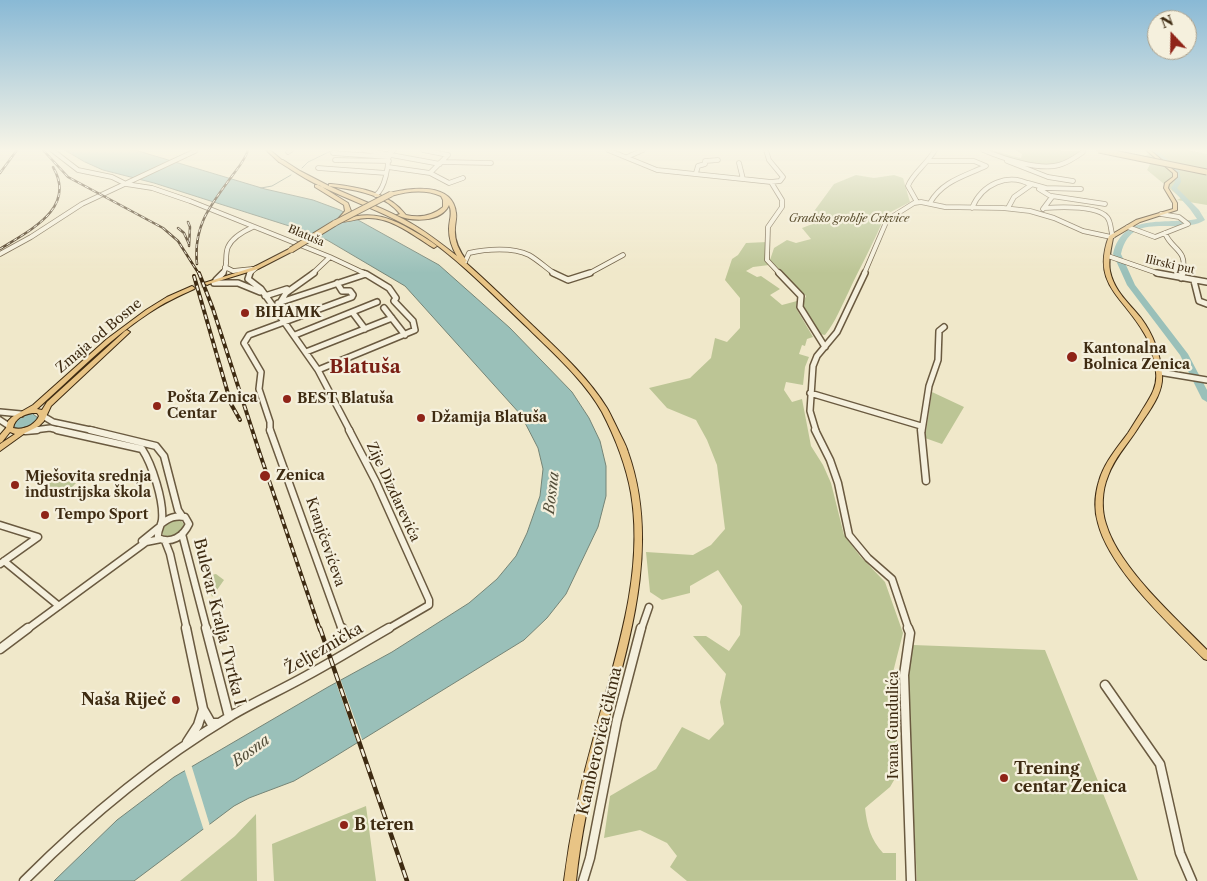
<!DOCTYPE html>
<meta charset="utf-8">
<style>
body{margin:0}
#map{position:relative;width:1207px;height:881px;overflow:hidden;background:#f0e8ca;font-family:"Libre Caslon Text",serif}
canvas{display:block}
.north{position:absolute;left:1147px;top:10px;width:50px;height:50px;box-sizing:border-box;background:#f5f0dd;border:1px solid #aca18c;border-radius:50%;rotate:339deg;font-size:14px;font-weight:700;line-height:20px;text-align:center;color:#3e2b12}
.north::after{content:'';display:block;margin:auto;width:18px;height:22px;background:#8f2418;clip-path:polygon(50% 0,100% 100%,50% 72%,0 100%)}
</style>
<div id="map">
<canvas width="1207" height="881"></canvas>
<div class="north">N</div>
</div>
<script>
const g = document.querySelector('canvas').getContext('2d');
g.lineJoin = 'round';
function paint(path, color) {
  g.fillStyle = color;
  g.fill(path, 'evenodd');
}
function strokePath(path, color, width, dash) {
  g.strokeStyle = color;
  g.lineWidth = width;
  g.lineCap = dash ? 'butt' : 'round';
  g.setLineDash(dash || []);
  g.stroke(path);
}
function write(font, color, halo, rows, align = 'center') {
  g.font = font + ' "Libre Caslon Text",serif';
  g.lineWidth = 4.5;
  g.setLineDash([]);
  g.textBaseline = 'middle';
  g.strokeStyle = halo;
  g.fillStyle = color;
  for (const [text, x, y, turn = 0] of rows) {
    g.save();
    g.translate(x, y);
    g.rotate((+turn || 0) * Math.PI / 180);
    g.textAlign = isNaN(turn) ? turn : align;
    if (halo) g.strokeText(text, 0, 0);
    g.fillText(text, 0, 0);
    g.restore();
  }
}
paint(new Path2D(`
 M 986,150 C 998,150 1009,156 1021,158 L 1022,154 L 1015,150 L 1082,151 C 1073,154 1067,161 1058,164 C 1040,170 1003,157 986,150 Z
 M 1157,150 L 1187,150 L 1207,154 L 1207,205 L 1177,200 L 1181,198 L 1147,170 L 1150,164 L 1146,155 L 1157,152 Z
 M 856,175 L 874,178 L 894,175 L 903,178 L 910,202 L 885,215 C 875,241 861,265 849,291 C 841,307 836,321 825,335 L 819,334 L 802,305 L 806,296 L 770,260 L 774,248 L 787,240 L 796,243 L 811,239 L 802,228 L 815,223 L 812,214 L 834,184 Z
 M 767,242 L 769,265 L 753,267 L 746,271 L 757,277 L 761,276 L 780,289 L 770,295 L 782,305 L 797,301 L 796,308 L 813,337 L 807,339 L 805,346 L 802,345 L 799,354 L 809,357 L 805,367 L 803,385 L 786,382 L 784,390 L 792,402 L 802,399 L 811,446 L 823,465 L 831,483 L 844,535 L 860,556 L 885,582 L 903,633 L 890,684 L 896,723 L 898,756 L 897,775 L 890,787 L 865,808 C 867,826 871,840 883,853 L 896,853 L 896,880 L 687,881 L 670,867 L 677,856 L 667,843 L 640,830 L 604,838 L 610,796 L 656,769 L 682,727 L 709,740 L 724,724 L 720,702 L 726,674 L 693,636 L 706,636 L 729,651 L 740,635 L 742,606 L 718,570 L 690,586 L 690,593 L 662,600 L 650,592 L 646,552 L 693,555 L 711,545 L 725,529 L 717,465 L 707,440 L 696,420 L 667,408 L 649,388 L 690,378 L 711,358 L 715,338 L 727,342 L 740,328 L 740,298 L 725,280 L 732,259 L 738,255 L 746,243 Z
 M 932,392 L 964,407 L 942,444 L 925,438 Z
 M 52,478 L 76,483 L 61,498 L 37,494 Z
 M 179,519 L 184,524 C 181,534 172,539 163,535 L 162,530 L 166,524 L 172,520 Z
 M 216,574 L 224,580 L 212,597 L 207,580 L 211,575 Z
 M 913,645 L 1045,650 L 1138,880 L 917,881 L 906,677 Z
 M 366,806 L 376,881 L 274,881 L 272,844 Z
 M 256,814 L 257,881 L 180,881 L 235,836 Z`), '#bcc595');
const water = new Path2D(`
 M 65,150 L 135,150 L 265,189 L 313,200 L 340,210 L 439,265 L 510,328 L 572,392 L 589,418 L 600,441 L 606,466 L 606,496 L 598,527 L 566,594 L 547,618 L 524,640 L 326,762 L 294,781 L 249,798 L 234,806 L 134,881 L 54,881 L 117,820 L 174,777 L 328,687 L 392,652 L 469,603 L 497,579 L 516,556 L 527,533 L 540,496 L 543,469 L 538,448 L 521,415 L 405,286 L 327,240 L 305,231 L 154,183 L 103,170 L 85,162 Z
 M 33,414 L 38,418 C 34,426 23,431 14,427 L 14,423 L 22,416 Z`);
paint(water, '#9ac0b9');
strokePath(water, '#758476', 1);
paint(new Path2D(`
 M 340,678 L 363,742 L 358,745 L 335,680 Z
 M 191,764 L 210,826 L 204,831 L 184,768 Z`), '#f0e8ca');
strokePath(new Path2D(`
 M 302,168 L 308,162 L 333,150
 M 261,188 L 272,186 L 291,175`), '#758476', 1);
paint(new Path2D(`
 M 1150,150 L 1156,150 L 1179,169 L 1181,182 L 1177,188 L 1199,210 L 1205,220 C 1179,237 1131,208 1121,254 L 1135,285 L 1188,354 L 1207,390 L 1207,402 L 1202,399 L 1180,355 L 1127,285 L 1113,254 C 1123,212 1165,225 1197,219 L 1190,209 L 1171,188 L 1175,182 L 1174,171 Z`), '#9ac0b9');
strokePath(new Path2D(`
 M 192,288 L 207,283`), '#ccc2a5', 6, [6, 3]);
const minorFar3 = new Path2D(`
 M 52,150 L 78,170 L 112,177 L 126,184 L 152,188 L 190,201 L 330,257 L 312,274
 M 364,150 L 440,164
 M 423,150 L 448,155 L 430,173 L 449,183 L 463,178
 M 608,150 L 657,170 L 771,182
 M 766,150 L 769,160 L 783,177 L 780,181 L 771,182 L 782,200 L 782,207 L 768,227 L 767,260 L 780,274
 M 983,150 C 1002,158 1039,171 1059,165 C 1067,163 1076,157 1083,152 L 1083,150
 M 288,152 L 291,150
 M 333,153 L 389,157
 M 627,157 L 643,150
 M 335,160 L 389,161
 M 929,161 L 974,161 L 986,166 C 965,176 942,181 930,203
 M 1007,161 L 1048,177 L 1073,181
 M 442,162 L 491,163
 M 739,163 L 743,179
 M 388,167 L 430,173
 M 318,168 L 386,173
 M 696,173 L 698,166 L 705,164 L 705,161 L 718,160
 M 1028,183 L 1046,188 L 1081,189
 M 1039,189 L 1052,197 L 1043,209
 M 376,195 C 385,188 389,166 388,154 L 394,150
 M 1052,196 L 1105,204
 M 917,202 L 908,186 C 912,174 928,163 935,150
 M 972,208 C 982,184 1008,172 1031,185 L 1014,197 L 1008,208
 M 1044,208 C 1060,207 1096,205 1107,217 C 1112,223 1110,231 1113,236
 M 1128,227 L 1155,237 L 1188,224 L 1179,217 L 1161,214
 M 1165,233 C 1171,250 1189,249 1182,274
 M 0,254 L 31,237 L 82,204 L 195,151
 M 1108,256 L 1160,274
 M 330,257 L 366,274
 M 465,262 L 469,253 C 486,249 513,247 529,255 C 538,260 546,268 555,274
 M 225,267 L 233,271 L 252,269
 M 222,274 C 229,267 224,256 228,247 C 232,238 244,231 253,227
 M 249,274 L 256,268
 M 588,274 L 623,255
 M 864,274 L 887,220 L 914,203 L 921,202 L 945,207 L 1003,208 L 1030,211 L 1054,218 L 1083,231 L 1111,237`);
const minorFar2 = new Path2D(`
 M 250,273 L 248,279 L 261,289 L 318,370 L 350,431
 M 553,273 L 568,280 L 590,273
 M 779,273 L 801,296 L 800,307 L 825,347
 M 1157,273 L 1207,282
 M 1181,278 L 1183,273
 M 216,280 L 223,273
 M 1194,281 L 1199,301 L 1207,304
 M 214,283 L 238,283 L 260,292
 M 265,296 L 287,289
 M 278,303 L 366,274 L 363,273
 M 384,308 L 405,335
 M 276,309 L 286,293 L 314,273
 M 353,313 L 365,329
 M 295,335 L 377,302
 M 306,352 L 392,318
 M 318,370 L 415,330 L 413,321 L 394,301 L 396,298 L 389,288 L 366,274
 M 1159,372 L 1207,380
 M 810,393 L 921,426
 M 0,412 L 21,414
 M 43,416 L 53,422 L 95,431
 M 0,420 L 9,426
 M 26,431 L 50,428 L 62,431
 M 270,431 L 270,422 L 259,389 L 261,372 L 244,343 L 249,335 L 352,297 L 353,295 L 350,291 L 342,291 L 337,283
 M 816,431 L 810,411 L 813,366 L 817,356 L 837,332 L 865,273
 M 922,431 L 929,386 L 938,360 L 939,331 L 944,327`);
const minorFar1 = new Path2D(`
 M 57,430 L 142,449 C 152,464 164,501 162,520 C 161,527 157,530 158,538 C 171,544 183,537 189,524 L 185,517 C 175,515 169,518 161,524
 M 90,430 L 156,446 L 164,456 L 178,510 L 182,516
 M 270,430 L 342,630
 M 349,430 L 376,482 L 429,600 L 429,605 L 386,630
 M 815,430 L 830,460 L 838,483 L 849,535 L 868,558 L 892,579 L 909,630
 M 921,430 L 926,481
 M 25,431 L 37,430
 M 0,525 L 38,537 L 0,564
 M 182,534 L 207,630
 M 142,541 L 158,528
 M 165,541 L 170,554 L 187,630
 M 4,561 L 59,606
 M 26,630 L 146,542 L 161,539
 M 641,630 L 649,607`);
const minor = new Path2D(`
 M 186,628 L 203,709 L 198,725 L 187,742
 M 206,628 L 229,717
 M 342,628 L 344,634
 M 908,628 L 910,633 L 904,675 L 911,881
 M 0,649 L 28,628
 M 1105,685 L 1160,764 L 1180,853 L 1192,881
 M 203,709 L 211,723 L 219,723
 M 24,881 C 86,819 154,762 229,717 C 254,702 281,690 306,676 C 334,661 361,644 389,628
 M 583,881 L 590,858 L 617,720 L 641,628`);
const major = new Path2D(`
 M 266,150 L 270,150 L 283,161 L 279,162 Z
 M 1146,150 L 1150,150 L 1177,173 L 1177,177 L 1169,184 L 1168,188 L 1177,203 L 1177,210 L 1140,222 L 1113,238 C 1111,249 1108,260 1110,271 C 1114,291 1129,303 1141,318 C 1153,334 1160,353 1162,374 C 1164,394 1148,412 1138,428 C 1128,444 1114,458 1108,476 C 1102,490 1101,509 1106,524 C 1119,568 1175,617 1207,650 L 1207,660 L 1204,659 C 1170,624 1110,570 1098,523 C 1094,510 1095,494 1099,481 C 1104,463 1117,448 1128,433 C 1132,427 1136,420 1140,414 C 1148,400 1158,389 1156,372 C 1154,359 1151,344 1144,333 C 1123,296 1091,284 1109,236 L 1136,220 L 1173,209 L 1173,203 L 1164,188 L 1165,183 L 1173,177 L 1173,173 Z
 M 291,248 L 294,250 L 293,251 L 258,269 L 209,284 L 207,285 L 204,283 L 254,267 Z
 M 192,286 L 195,288 L 194,289 C 179,296 163,303 149,313 C 108,340 74,376 37,409 L 42,410 L 47,402 L 125,331 L 127,330 L 130,332 L 51,406 L 44,421 L 39,426 L 25,433 L 0,451 L 0,444 L 15,434 L 10,432 L 2,442 L 0,443 L 0,435 L 6,428 L 8,421 L 12,417 L 33,405 L 107,339 L 146,310 L 167,297 ZM 32,413 L 37,413 L 39,416 C 35,425 23,431 13,428 C 15,418 23,415 32,413 Z`);
const highway = new Path2D(`
 M 279,160 L 283,160 L 300,171 L 329,186 L 329,184 L 331,184 C 359,187 388,192 406,215 C 420,218 432,216 443,207 L 443,200 L 441,196 C 425,189 408,191 391,196 L 388,194 L 389,193 C 409,188 453,181 456,213 C 457,218 455,223 455,228 C 454,241 459,251 467,261 L 465,262 C 488,282 509,303 531,324 C 558,350 587,376 607,408 C 611,415 615,424 619,432 C 622,438 626,445 628,452 C 662,548 627,647 603,740 C 591,787 581,833 576,881 L 564,881 C 570,833 580,786 593,740 C 614,660 645,576 631,493 C 626,465 615,437 602,412 C 584,380 554,354 528,328 C 495,297 464,264 427,238 C 392,214 352,202 314,183 C 302,177 291,169 279,162 ZM 329,186 C 353,190 384,193 400,214 L 397,215 C 411,222 441,223 449,205 C 453,213 449,220 449,229 C 449,239 452,248 457,256 C 443,245 429,234 414,225 C 387,209 357,199 329,186 Z
 M 315,185 L 319,185 L 348,203 L 351,211 L 344,219 C 373,210 392,218 417,233 C 424,237 431,241 437,246 L 434,248 L 432,247 C 413,235 392,218 369,218 C 359,217 346,224 338,221 L 338,219 L 345,211 L 344,205 L 315,187 Z`);
strokePath(minorFar3, '#6a5a40', 5.5);
strokePath(minorFar2, '#6a5a40', 8);
strokePath(minorFar1, '#6a5a40', 9);
strokePath(minor, '#6a5a40', 11);
strokePath(major, '#3e2b12', 2);
strokePath(highway, '#3e2b12', 2);
strokePath(minorFar3, '#f5f0dd', 4);
strokePath(minorFar2, '#f5f0dd', 5);
strokePath(minorFar1, '#f5f0dd', 6);
strokePath(minor, '#f5f0dd', 8);
paint(major, '#e8c485');
paint(highway, '#e8c485');
const railFar2 = new Path2D(`
 M 43,150 L 68,177 L 163,228 L 178,241 L 199,274
 M 0,173 L 17,150
 M 188,222 L 190,227 L 189,246
 M 178,228 L 184,233 L 189,244
 M 0,249 C 30,230 77,208 53,167
 M 197,264 C 193,226 210,206 232,176 C 238,168 245,160 248,150`);
const railFar1 = new Path2D(`
 M 199,273 L 213,309 L 260,454 L 320,630
 M 194,276 L 231,404 L 240,420`);
const rail = new Path2D(`
 M 320,628 L 407,881`);
strokePath(railFar2, '#3e2b12', 2.5);
strokePath(railFar1, '#3e2b12', 4);
strokePath(rail, '#3e2b12', 4.5);
strokePath(railFar2, '#f5f0dd', 1, [4]);
strokePath(railFar1, '#f5f0dd', 2, [5]);
strokePath(rail, '#f5f0dd', 2.5, [8]);
const majorBridge = new Path2D(`
 M 291,250 L 335,223`);
const highwayBridge = new Path2D(`
 M 1099,150 L 1207,172
 M 335,223 L 391,194`);
strokePath(majorBridge, '#3e2b12', 7, []);
strokePath(highwayBridge, '#3e2b12', 7, []);
strokePath(majorBridge, '#e8c485', 5);
strokePath(highwayBridge, '#e8c485', 5);
const sky = g.createLinearGradient(0, 0, 0, 273);
sky.addColorStop(0, '#89b9d5');
sky.addColorStop(0.55, '#f8f5e7');
sky.addColorStop(1, '#f8f5e700');
g.fillStyle = sky;
g.fillRect(0, 0, 1207, 273);
for (const [x, y, r, color] of [
 [245,313,5,"#8f2418"],
 [1072,357,6,"#8f2418"],
 [287,399,5,"#8f2418"],
 [157,406,5,"#8f2418"],
 [421,418,5,"#8f2418"],
 [265,476,6,"#8f2418"],
 [15,485,5,"#8f2418"],
 [45,515,5,"#8f2418"],
 [176,700,5,"#8f2418"],
 [1004,778,5,"#8f2418"],
 [344,825,5,"#8f2418"]
]) {
  const dot = new Path2D();
  dot.arc(x, y, r, 0, 2 * Math.PI);
  g.fillStyle = color;
  g.fill(dot);
  strokePath(dot, '#f5f0dd', 2);
}
write('italic 11px', '#5e5233', '#f5f0dd', [
 ["Gradsko groblje Crkvice",849,219]
]);
write('11px', '#3e2b12', '#f5f0dd', [
 ["Blatuša",306,236,23],
 ["Ilirski put",1170,265,13]
]);
write('bold 14px', '#3e2b12', '#f5f0dd', [
 ["BIHAMK",255,313],
 ["Kantonalna",1083,349],
 ["Bolnica Zenica",1083,365],
 ["Pošta Zenica",167,398],
 ["Centar",167,414],
 ["BEST Blatuša",297,399],
 ["Džamija Blatuša",431,418],
 ["Zenica",276,476],
 ["Mješovita srednja",25,477],
 ["industrijska škola",25,493],
 ["Tempo Sport",55,515]
], 'left');
write('14px', '#3e2b12', '#f5f0dd', [
 ["Zmaja od Bosne",99,336,-40],
 ["Zije Dizdarevića",393,492,65],
 ["Kranjčevićeva",325,542,71],
 ["Ivana Gundulića",894,725,-90]
]);
write('italic 15px', '#55503c', '#f5f0dd', [
 ["Bosna",552,493,-83],
 ["Bosna",251,751,-36]
]);
write('16px', '#3e2b12', '#f5f0dd', [
 ["Bulevar Kralja Tvrtka I",219,622,76],
 ["Željeznička",324,649,-30],
 ["Kamberovića čikma",600,741,-77]
]);
write('bold 16px', '#3e2b12', '#f5f0dd', [
 ["Naša Riječ",166,700,"right"],
 ["Trening",1014,769],
 ["centar Zenica",1014,787],
 ["B teren",354,825]
], 'left');
write('bold 19px', '#7a1f14', '#f5f0dd', [
 ["Blatuša",365,368]
]);
</script>
